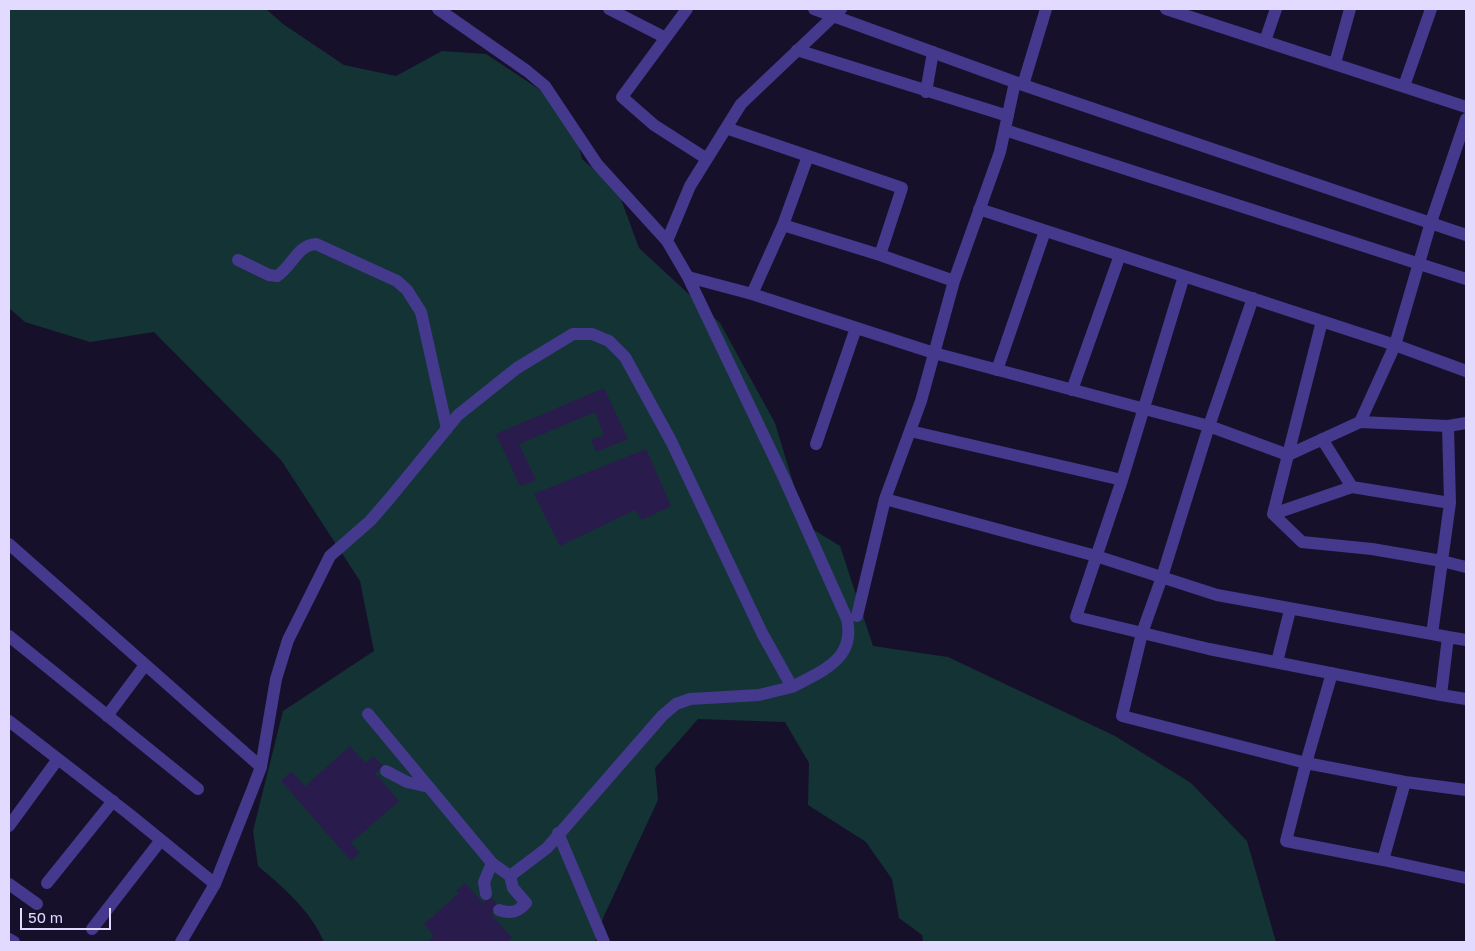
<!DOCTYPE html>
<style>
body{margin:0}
#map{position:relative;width:1475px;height:951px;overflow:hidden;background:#17102b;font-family:"Golos Text",sans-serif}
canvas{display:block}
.frame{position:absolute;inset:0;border:10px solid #e2daff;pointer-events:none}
.scale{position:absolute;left:20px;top:908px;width:91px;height:22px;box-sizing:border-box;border:2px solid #e2daff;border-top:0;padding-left:6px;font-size:15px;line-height:18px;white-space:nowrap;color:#e2daff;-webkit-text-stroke:4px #17102b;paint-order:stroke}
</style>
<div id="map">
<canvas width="1475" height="951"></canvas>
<div class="frame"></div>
<div class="scale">50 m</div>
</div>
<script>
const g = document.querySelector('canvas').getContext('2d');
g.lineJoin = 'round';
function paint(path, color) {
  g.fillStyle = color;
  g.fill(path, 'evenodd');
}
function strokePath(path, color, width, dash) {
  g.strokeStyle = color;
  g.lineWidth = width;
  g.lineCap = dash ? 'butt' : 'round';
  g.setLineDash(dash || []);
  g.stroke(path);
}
paint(new Path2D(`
 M 9,9 L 266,9 L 283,24 L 344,65 L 396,76 L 442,51 L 486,54 L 545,93 L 575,130 L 582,159 L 618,191 L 639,248 L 720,323 L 775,423 L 806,525 L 840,546 L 873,646 L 948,657 L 1115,736 L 1191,783 L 1247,841 L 1276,942 L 923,942 L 922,935 L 899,918 L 892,879 L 866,842 L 808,805 L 809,763 L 785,722 L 698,719 L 655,768 L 658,800 L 604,916 L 595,942 L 324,942 C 311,911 284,888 258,866 L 253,831 L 283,711 L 374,651 L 360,581 L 281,460 L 154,332 L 90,342 L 25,322 L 9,308 Z`), '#133335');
paint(new Path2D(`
 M 604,388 L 628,439 L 596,452 L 591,440 L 604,435 L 595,412 L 519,444 L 536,480 L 520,486 L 496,434 Z
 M 646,449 L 671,506 L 642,520 L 635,510 L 560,546 L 534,494 Z
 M 350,746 L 365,763 L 374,756 L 383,766 L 375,773 L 399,801 L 351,843 L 360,853 L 351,861 L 281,781 L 291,771 L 305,786 Z
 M 465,883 L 483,903 L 491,897 L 499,907 L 491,914 L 512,938 L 507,942 L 427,942 L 434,936 L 424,924 L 458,894 L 456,891 Z`), '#2a1b4d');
strokePath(new Path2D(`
 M 438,9 L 527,71 L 545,86 L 597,164 L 667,241
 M 609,9 L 664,37
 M 687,9 L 622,97 L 654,125 L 707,159
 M 814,9 L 1023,85 L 1466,235
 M 1166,9 L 1466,107
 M 1265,41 L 1276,9
 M 797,50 L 1008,116
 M 1335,63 L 1350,9
 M 1023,85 L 1046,9
 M 1404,86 L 1431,9
 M 926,92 L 933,52
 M 726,128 L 902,188 L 880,255 L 954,281
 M 1005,130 L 1466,279
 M 808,156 L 783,225 L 752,294 L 934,353 L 1209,426 L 1288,455 L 1360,422 L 1395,345 L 1431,222 L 1466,119
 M 979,209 L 1395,345 L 1466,371
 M 783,225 L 880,255
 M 238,260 L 269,275 L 277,276 C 292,267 297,245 316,244 L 397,281 L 407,290 L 421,312 L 447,429
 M 1184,276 L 1122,480 L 1076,617 L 1209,649 L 1441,695 L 1448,637 L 1432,634 L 1450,503 L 1448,426 L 1360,422
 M 688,277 L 752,294
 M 1253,298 L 1209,426 L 1162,577 L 1142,633 L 1122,716 L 1306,763 L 1332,673
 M 1322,321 L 1273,514 L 1302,542 L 1372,549 L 1442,561 L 1466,567
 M 997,370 L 1045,231
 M 1072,390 L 1120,255
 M 1448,426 L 1466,423
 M 910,431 L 1122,480
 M 1322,439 L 1352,487 L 1450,503
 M 816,444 L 856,328
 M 885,499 L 1096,556 L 1217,595 L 1432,634
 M 1273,514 L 1352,487
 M 9,544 L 261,767
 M 857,616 L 885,499 L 921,401 L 954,281 L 1000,152 L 1015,82
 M 9,636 L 198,789
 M 1448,637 L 1466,640
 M 1277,662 L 1290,610
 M 1441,695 L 1466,699
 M 368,714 L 492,863 L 510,876 L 547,848 L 662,716 L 676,704 L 690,699 L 759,695 L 792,687
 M 107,716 L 145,665
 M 9,721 L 129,814 L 215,884
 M 1306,763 L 1405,782 L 1383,860 L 1286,841 Z
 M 386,771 L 407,782 L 429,787
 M 1405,782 L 1466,790
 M 9,826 L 58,759
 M 558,833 L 604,942
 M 1383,860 L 1466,878
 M 47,883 L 113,801
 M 9,884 L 37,904
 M 486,894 L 484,882 L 492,863
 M 499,910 C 511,914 518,912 526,903 L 513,888 L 510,876
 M 92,929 L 161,840
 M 9,939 L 14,942
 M 181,942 L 215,884 L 253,788 L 261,767 L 276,679 L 288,640 L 330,556 L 370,521 L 390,498 L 458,415 L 517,368 L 573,334 L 592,334 L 609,341 L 625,357 L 671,441 L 762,633 L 792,687 C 821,671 856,660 847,619 L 784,478 L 688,277 L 667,241 L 690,186 L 741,104 L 841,9`), '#44398c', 12);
</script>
